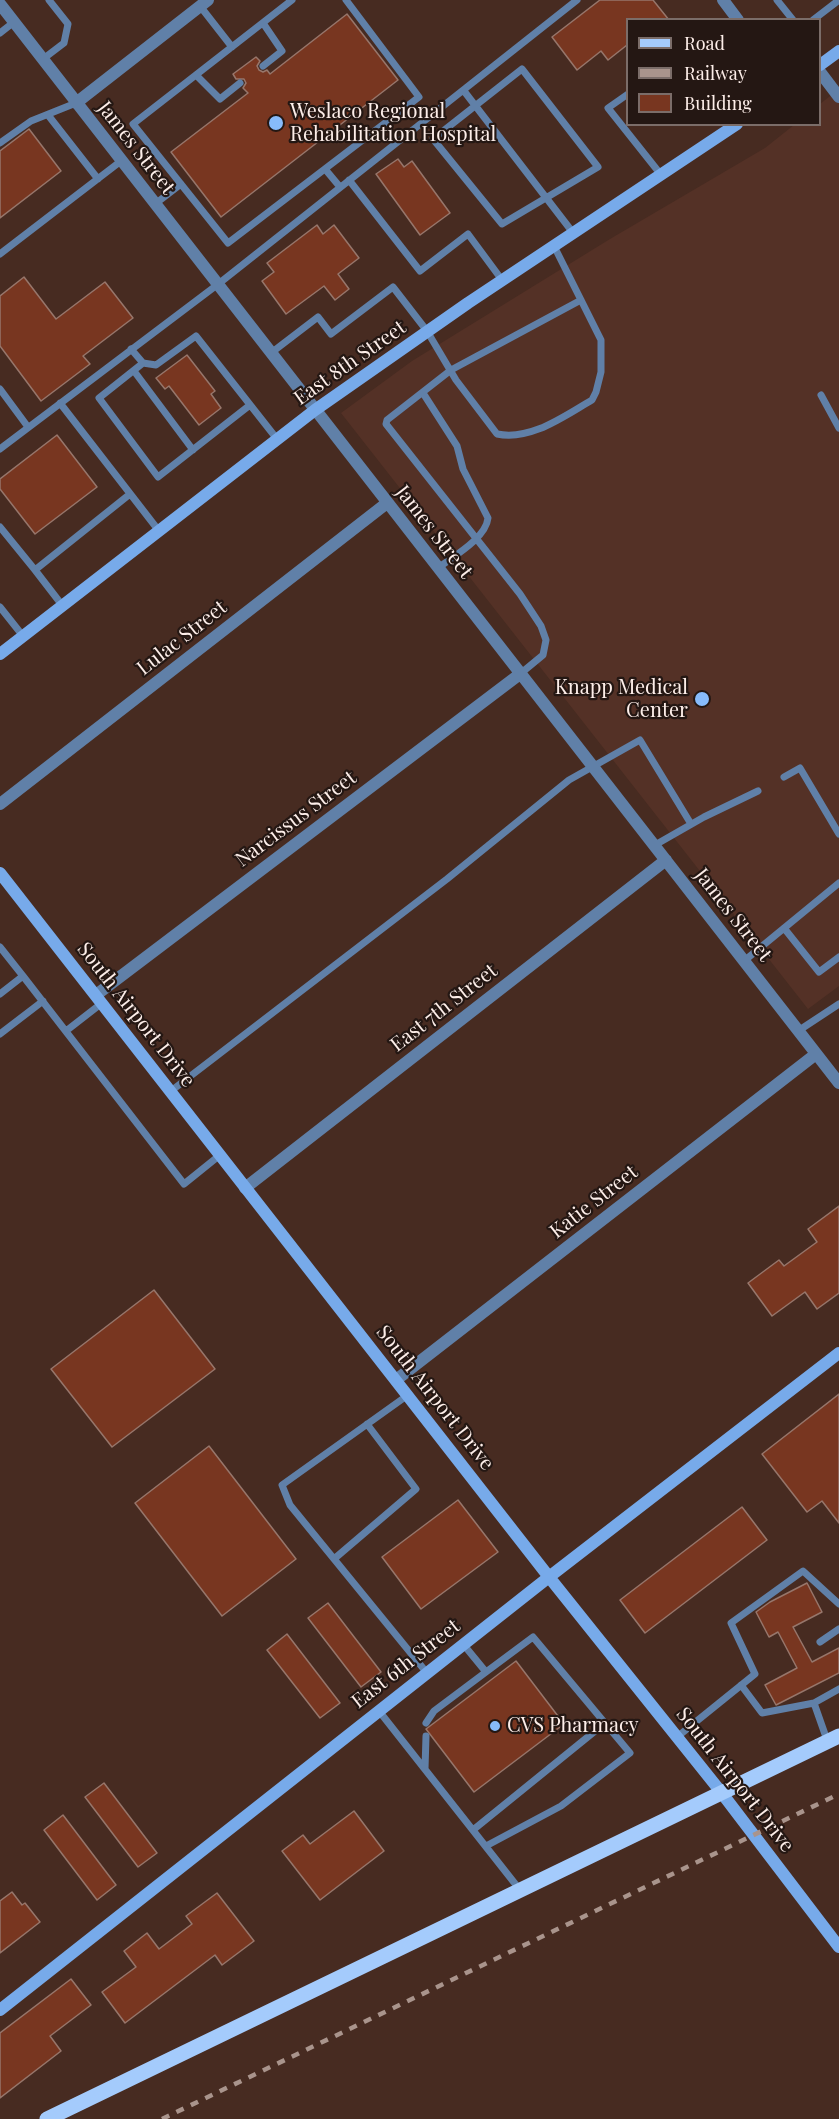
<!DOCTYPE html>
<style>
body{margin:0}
#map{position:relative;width:839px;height:2119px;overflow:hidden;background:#472b21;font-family:"Playfair Display",serif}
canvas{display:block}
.legend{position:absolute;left:626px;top:18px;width:195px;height:108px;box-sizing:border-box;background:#241713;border:2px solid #7b6d69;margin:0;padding:8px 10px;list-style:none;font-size:18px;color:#fdeee9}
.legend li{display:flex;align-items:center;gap:12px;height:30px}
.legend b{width:30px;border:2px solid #7b6d69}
</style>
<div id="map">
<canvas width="839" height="2119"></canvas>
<ul class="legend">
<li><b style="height:8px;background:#a4cbfc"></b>Road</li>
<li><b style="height:8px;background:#a9948c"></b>Railway</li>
<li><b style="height:16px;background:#783620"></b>Building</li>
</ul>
</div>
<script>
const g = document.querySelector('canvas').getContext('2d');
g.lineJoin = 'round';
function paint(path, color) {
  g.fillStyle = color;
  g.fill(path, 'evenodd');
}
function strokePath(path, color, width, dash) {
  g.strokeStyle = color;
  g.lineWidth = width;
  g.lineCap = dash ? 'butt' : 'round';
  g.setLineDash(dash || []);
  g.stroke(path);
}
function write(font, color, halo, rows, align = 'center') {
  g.font = font + ' "Playfair Display",serif';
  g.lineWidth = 4.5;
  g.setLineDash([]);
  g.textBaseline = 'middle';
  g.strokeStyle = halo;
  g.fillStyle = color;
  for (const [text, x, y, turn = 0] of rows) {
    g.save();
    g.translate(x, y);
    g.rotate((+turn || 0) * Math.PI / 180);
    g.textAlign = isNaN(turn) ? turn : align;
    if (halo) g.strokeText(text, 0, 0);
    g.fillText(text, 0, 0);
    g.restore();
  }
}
paint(new Path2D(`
 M 839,89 L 839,986 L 808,1009 L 341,413 L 412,361 L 610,239 L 765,148 L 794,125 L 820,124 L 820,104 Z`), '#543126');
const building = new Path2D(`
 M 600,0 L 653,0 L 669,20 L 627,20 L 627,45 L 608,60 L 601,51 L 577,70 L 552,37 Z
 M 347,14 L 398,80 L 221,217 L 171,152 L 248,93 L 243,88 L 246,83 L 244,79 L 236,79 L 233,74 L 256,57 L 260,61 L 257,66 L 259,70 L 263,72 L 267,70 L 270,74 Z
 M 29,129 L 61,171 L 0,218 L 0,151 Z
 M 398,159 L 404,167 L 412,161 L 450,213 L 420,235 L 376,174 Z
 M 317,225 L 323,234 L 334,225 L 359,258 L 338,274 L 349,289 L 335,300 L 324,286 L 286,314 L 262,281 L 274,272 L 267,263 Z
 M 24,277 L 56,319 L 105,282 L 133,318 L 83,356 L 90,364 L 41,401 L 0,346 L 0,296 Z
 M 187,355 L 215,391 L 211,394 L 221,408 L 199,425 L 169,386 L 165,389 L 156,378 Z
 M 57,435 L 97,487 L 35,534 L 0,489 L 0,479 Z
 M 839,1206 L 839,1293 L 817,1309 L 805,1292 L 772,1316 L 748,1283 L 779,1260 L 784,1266 L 817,1242 L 808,1229 Z
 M 154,1290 L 215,1369 L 112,1447 L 51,1369 Z
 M 839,1394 L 839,1523 L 822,1501 L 807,1512 L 762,1454 Z
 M 209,1446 L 296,1559 L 222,1616 L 135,1503 Z
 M 458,1500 L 498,1552 L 421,1609 L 382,1557 Z
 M 742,1507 L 767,1540 L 645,1633 L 620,1600 Z
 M 807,1583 L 822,1612 L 793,1627 L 812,1662 L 839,1648 L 839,1673 L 776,1705 L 765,1685 L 797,1668 L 778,1632 L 769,1637 L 756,1612 L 770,1602 Z
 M 328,1603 L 381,1672 L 361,1687 L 308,1618 Z
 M 287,1634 L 340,1703 L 320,1718 L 267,1650 Z
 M 516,1661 L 564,1724 L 474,1792 L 426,1729 Z
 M 104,1783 L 157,1853 L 138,1867 L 85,1797 Z
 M 354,1811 L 384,1851 L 320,1900 L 282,1851 L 303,1835 L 310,1844 Z
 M 63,1815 L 116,1885 L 97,1900 L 44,1830 Z
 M 12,1892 L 22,1905 L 25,1903 L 40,1922 L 0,1953 L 0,1901 Z
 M 217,1893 L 254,1941 L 222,1965 L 215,1955 L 125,2023 L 102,1992 L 136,1967 L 124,1951 L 147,1933 L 159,1949 L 192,1924 L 186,1916 Z
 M 71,1979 L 91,2005 L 50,2036 L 61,2051 L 0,2098 L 0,2033 Z`);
paint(building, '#783620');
strokePath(building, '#97766b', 1.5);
strokePath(new Path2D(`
 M 292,0 L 133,124 L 228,243 L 419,97 L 346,0
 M 777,0 L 793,20
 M 200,6 L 232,47
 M 813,20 L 839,0
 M 263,23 L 282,51 L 263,66
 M 0,33 L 14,22
 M 43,59 L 64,43 L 68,24 L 49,0
 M 522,69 L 598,167 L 502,224 L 433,139 Z
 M 196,75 L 220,99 L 240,83
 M 464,91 L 574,234
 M 628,94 L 608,108 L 662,176
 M 48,115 L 98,179
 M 0,143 L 31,121 L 76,103
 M 325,169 L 340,187
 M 349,180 L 420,271 L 468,234 L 502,280
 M 155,204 L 181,184
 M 0,254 L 121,161
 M 131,349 L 143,363 L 156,365 L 196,336 L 277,439
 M 271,353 L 318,317 L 331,334 L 393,287 L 427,331 L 456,380 L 497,434 C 531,441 564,416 592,400 L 596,392 L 601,372 L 601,340 L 554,246
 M 143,363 L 99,398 L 158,477 L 250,405
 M 134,371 L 193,450
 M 0,389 L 28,427
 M 423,393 L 457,446 L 463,469 L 488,518 C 486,538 454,556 438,568
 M 821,395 L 839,428
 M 60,403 L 159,531
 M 0,449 L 217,285 L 577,0
 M 0,527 L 35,570 L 130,494
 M 35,570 L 62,605
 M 0,607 L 23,636
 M 520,674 L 543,655 L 546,640 L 541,626 L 520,594 L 386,424 L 387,420 L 451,370 L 581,300
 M 784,777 L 800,768 L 839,834
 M 655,845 L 704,817 L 758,791
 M 784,928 L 819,972 L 839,957
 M 0,947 L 23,976 L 0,994
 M 744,961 L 839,883
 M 23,976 L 184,1184 L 220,1155
 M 66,1031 L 102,1003
 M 798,1031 L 839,1004
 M 0,1034 L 43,1001
 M 171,1091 L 447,879 L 569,780 L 640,740 L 691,824
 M 408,1395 L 282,1485 L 290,1505 L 427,1673
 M 334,1559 L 416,1489 L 367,1424
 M 820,1642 L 839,1629
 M 463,1644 L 486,1672 L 533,1637 L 630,1753 L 561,1806 L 486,1846
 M 741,1685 L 762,1713 L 814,1703 L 839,1689
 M 814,1703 L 827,1740
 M 379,1711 L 520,1890
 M 426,1723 L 434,1711 L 486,1672
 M 677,1737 L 755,1674 L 731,1623 L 803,1571 L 839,1604
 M 425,1769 L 426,1736
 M 473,1830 L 605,1723`), '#6080a8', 7);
strokePath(new Path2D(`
 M 723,0 L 738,20
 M 0,4 L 839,1083
 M 820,72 L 839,97
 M 76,103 L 208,0
 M 0,804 L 387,503
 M 96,995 L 520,674
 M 245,1188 L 666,860
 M 396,1380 L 816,1054`), '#6080a8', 12);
strokePath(new Path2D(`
 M 820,65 L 839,51
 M 0,654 L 315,410 L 468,303 L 737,124
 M 0,873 L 549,1577 L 721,1792 L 839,1947
 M 0,2010 L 549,1577 L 839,1353`), '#77aaea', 12);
strokePath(new Path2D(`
 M 47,2119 L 839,1736`), '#a4cbfc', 15);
strokePath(new Path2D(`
 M 162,2119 L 839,1794`), '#a9948c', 4.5, [8, 8]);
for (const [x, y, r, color] of [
 [276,123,8,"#87bbfb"],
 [702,699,8,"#87bbfb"],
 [495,1726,6,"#87bbfb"]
]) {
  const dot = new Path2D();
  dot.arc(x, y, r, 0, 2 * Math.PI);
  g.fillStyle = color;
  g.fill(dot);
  strokePath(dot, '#241713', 2);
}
write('20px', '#fdeee9', '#241713', [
 ["Weslaco Regional",290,112],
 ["Rehabilitation Hospital",290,135],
 ["Knapp Medical",688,688,"right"],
 ["Center",688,711,"right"],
 ["CVS Pharmacy",507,1726]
], 'left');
write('20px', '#fdeee9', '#241713', [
 ["James Street",136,148,52],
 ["East 8th Street",350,363,-35],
 ["James Street",434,532,52],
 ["Lulac Street",182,638,-38],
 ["Narcissus Street",296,819,-37],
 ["James Street",733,915,52],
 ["East 7th Street",444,1008,-38],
 ["South Airport Drive",136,1015,52],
 ["Katie Street",594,1202,-38],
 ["South Airport Drive",435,1398,52],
 ["East 6th Street",406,1664,-38],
 ["South Airport Drive",735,1780,52]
]);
</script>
